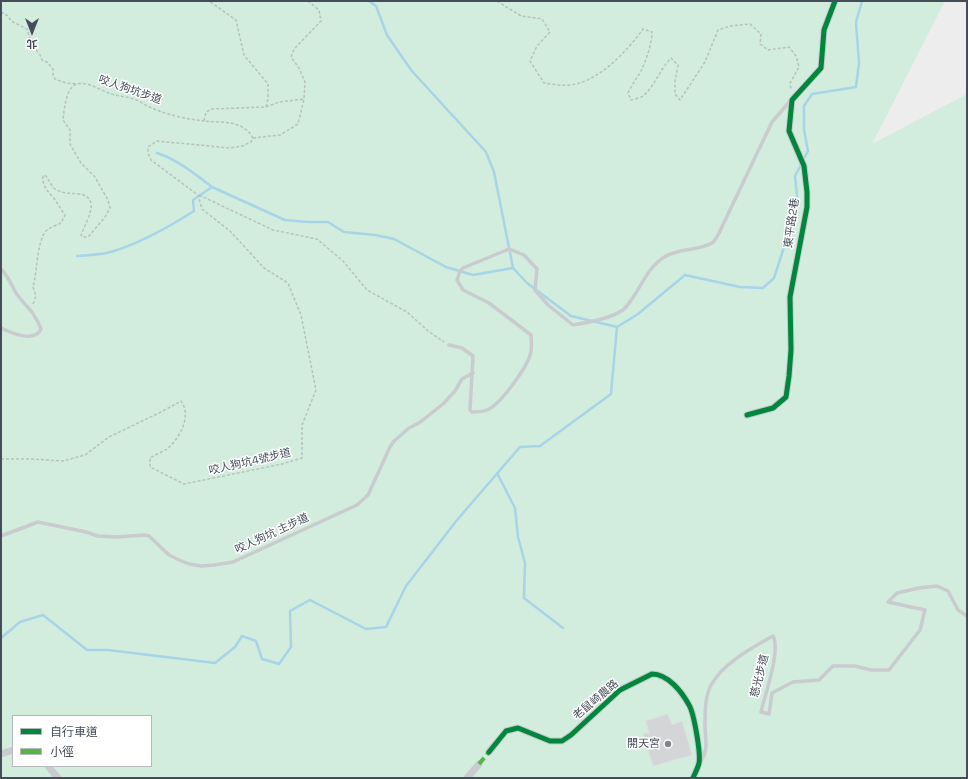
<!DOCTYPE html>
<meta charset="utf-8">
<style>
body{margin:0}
#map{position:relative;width:968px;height:779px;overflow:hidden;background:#ededed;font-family:"Space Grotesk","Noto Sans TC",sans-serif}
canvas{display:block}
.frame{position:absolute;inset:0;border:2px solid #454d58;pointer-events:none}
.legend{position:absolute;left:12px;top:715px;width:140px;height:52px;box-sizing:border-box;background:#fff;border:1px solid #b5b8bc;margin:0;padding:5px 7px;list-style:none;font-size:12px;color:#454d58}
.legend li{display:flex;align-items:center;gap:8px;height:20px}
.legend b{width:20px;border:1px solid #b5b8bc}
.north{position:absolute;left:12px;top:12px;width:40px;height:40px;-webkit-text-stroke:3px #fff;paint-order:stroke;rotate:180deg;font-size:11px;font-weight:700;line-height:16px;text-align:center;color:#454d58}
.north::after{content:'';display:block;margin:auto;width:14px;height:18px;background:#454d58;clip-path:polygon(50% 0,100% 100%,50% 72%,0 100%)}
</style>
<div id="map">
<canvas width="968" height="779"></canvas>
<div class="frame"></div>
<ul class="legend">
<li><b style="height:5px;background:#00873e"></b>自行車道</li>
<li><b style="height:5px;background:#57b448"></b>小徑</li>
</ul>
<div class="north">北</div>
</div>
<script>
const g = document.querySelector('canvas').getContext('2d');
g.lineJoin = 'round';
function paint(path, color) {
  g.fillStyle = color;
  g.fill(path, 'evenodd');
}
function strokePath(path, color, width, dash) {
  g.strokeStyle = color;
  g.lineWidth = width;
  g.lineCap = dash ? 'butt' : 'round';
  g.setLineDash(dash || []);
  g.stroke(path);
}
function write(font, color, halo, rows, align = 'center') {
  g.font = font + ' "Space Grotesk","Noto Sans TC",sans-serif';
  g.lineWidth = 3;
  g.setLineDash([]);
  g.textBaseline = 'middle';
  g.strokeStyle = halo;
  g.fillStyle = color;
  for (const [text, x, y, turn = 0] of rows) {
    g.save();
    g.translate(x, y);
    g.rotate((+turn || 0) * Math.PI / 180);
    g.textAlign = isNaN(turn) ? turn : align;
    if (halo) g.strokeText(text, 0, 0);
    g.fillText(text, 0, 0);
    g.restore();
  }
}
paint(new Path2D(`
 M 1,1 L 945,1 L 872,144 L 967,94 L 967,778 L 1,778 ZM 13,716 L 151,716 L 151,766 L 13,766 Z`), '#d2ecde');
strokePath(new Path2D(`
 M 369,1 L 376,6 L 387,35 L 411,70 L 486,152 L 494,172 L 513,268
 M 157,153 C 178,160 195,174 212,187
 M 803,160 L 808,151 L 804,130 L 804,106 L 812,94 L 856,87 L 859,63 L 856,22 L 862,1
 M 77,256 C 89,255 103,255 114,251 C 142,242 169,227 194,211 L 193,200 L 212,187 L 285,220 L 308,222 L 328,222 L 344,232 L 375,235 L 394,239 L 446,267 L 473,275 L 513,268 L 527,283 L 571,316 L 617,327
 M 497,473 L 515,508 L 518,537 L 525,563 L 524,598 L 563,628
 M 1,638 L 20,622 L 43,615 L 87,650 L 108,650 L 215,663 L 235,647 L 242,636 L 256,641 L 262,659 L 279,664 L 291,647 L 290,611 L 310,600 L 366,629 L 386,627 L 406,586 L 457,520 L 520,447 L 540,446 L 611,394 L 617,327 L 638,314 L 685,275 L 740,287 L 763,288 L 774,278 L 790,229 L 797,195 L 795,176 L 801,165`), '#a8d4e8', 2.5);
const building = new Path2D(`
 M 668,714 L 672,725 L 682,721 L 692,755 L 653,766 L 643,733 L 649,733 L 646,721 Z`);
paint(building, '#d4d5d7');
strokePath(building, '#dedfe0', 1);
strokePath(new Path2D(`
 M 497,1 L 521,16 L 542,19 L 550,32 L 537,46 L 530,61 L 544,83 C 552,84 561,86 569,85 C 598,83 627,51 643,29 L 652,32 C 652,43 646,61 641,71 C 636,80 632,84 628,93 L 631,100 C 634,99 640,98 643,96 C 655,86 660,69 671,58 L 678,65 L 675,82 L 675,94 L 680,100 L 705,62 L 718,30 L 730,26 L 750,24 L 761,34 L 760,44 L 768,50 L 789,47 L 796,56 L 799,67 L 790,83 L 791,90
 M 1,12 L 8,16 L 11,21 L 27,29 L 32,45 L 40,55 L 42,60 L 47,62 L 53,69 L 53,75 L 55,79 L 66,83 L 77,84
 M 266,107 L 279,102 L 304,99 L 305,82 L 299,68 L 291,57 L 294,49 L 321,21 L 319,10 L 308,1
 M 253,138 L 280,135 L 298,124 L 304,99
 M 199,195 L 273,230 L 317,239 L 343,261 L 367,290 L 407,312 L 428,331 L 444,342
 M 33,304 L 36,296 L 33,287 C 37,274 37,238 47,230 C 51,227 57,225 61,223 L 65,215 C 62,211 59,206 56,201 C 50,193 42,188 43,176 L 44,175 C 49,178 50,185 55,189 C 63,194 71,193 79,194 C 102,197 86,222 81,235 L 83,237 L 86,237 L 89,236 L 105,217 L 110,208 L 108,200 L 95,177 L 81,163 L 70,144 L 70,130 L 63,120 C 64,110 66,87 77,84 C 88,81 99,90 109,93 C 118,97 127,96 136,100 C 140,101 143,104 147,106 C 164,114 185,119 204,121
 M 1,459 L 32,459 L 63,461 L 85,455 L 109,437 L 161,412 L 181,401 C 192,416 180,438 167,449 C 162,452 155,455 150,458 L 150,467 L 184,484 L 282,464 L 302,458 L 302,425 L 316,390 L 301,315 L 288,283 L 264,268 L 230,231 L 202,209 L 198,195 L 151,160 L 148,153 L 148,147 L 157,141 L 230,148 L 242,146 L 251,142 L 253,138 C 242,119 222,123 204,121 L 206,112 L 212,109 L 266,107 L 268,99 L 268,84 L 244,55 L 236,20 L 209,1`), '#b7c1bf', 1.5, [3, 2]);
strokePath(new Path2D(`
 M 1,269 C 8,276 11,284 16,293 C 25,306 35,312 41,329 C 35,343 11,333 1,328
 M 449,345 L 462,348 L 473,356 L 470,410 L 472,412 C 477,412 482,412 487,410 C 500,405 530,364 531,351 C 532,346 531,340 531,335 L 489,303 L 463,290 L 457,280 L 460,271 L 463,268 L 509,249 L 524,255 L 537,269 L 535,290 L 548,305 L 573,325 C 585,323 617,317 625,308 C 640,292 646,267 666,256 C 681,248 698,251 712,243 C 715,241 717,236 719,233 L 772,122 L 791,100
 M 1,536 L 38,522 L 86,532 L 98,536 L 116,537 L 145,535 L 149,536 L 169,555 L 177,559 L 189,564 L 201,566 L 214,565 L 233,562 L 357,505 L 368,495 L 390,447 L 394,441 L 409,428 L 419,423 L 443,404 L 455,391 L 462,379 L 473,373
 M 701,761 C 709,749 705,739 705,725 C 705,712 705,697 711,685 C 723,663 752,648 773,636 C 781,651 765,694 761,712 L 769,714 L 772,693 L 793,682 L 819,680 L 833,666 L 855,666 L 871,670 L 889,670 L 920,630 L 925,610 L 888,602 L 897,593 L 919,588 L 937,586 L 948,591 L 958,610 L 967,616`), '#c9cbce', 3.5);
strokePath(new Path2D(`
 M 747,415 L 773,408 L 786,397 L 789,376 L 791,350 L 790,297 L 807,207 L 807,192 L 804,166 L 789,131 L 792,100 L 821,68 L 824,30 L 835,1
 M 489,752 L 506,731 L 518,728 L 550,741 L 562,741 L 571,735 L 620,690 L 652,674 C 668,674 682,692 689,705 C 694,713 701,754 699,763 C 698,768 695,773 693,778
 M 1,754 L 13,750
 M 48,766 L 58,778
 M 467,778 L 479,764`), '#c9cbce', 7);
strokePath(new Path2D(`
 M 479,764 L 489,752`), '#57b448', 4, [8, 4]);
strokePath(new Path2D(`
 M 747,415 L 773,408 L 786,397 L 789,376 L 791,350 L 790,297 L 807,207 L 807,192 L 804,166 L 789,131 L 792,100 L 821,68 L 824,30 L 835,1
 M 489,752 L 506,731 L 518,728 L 550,741 L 562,741 L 571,735 L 620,690 L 652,674 C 668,674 682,692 689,705 C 694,713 701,754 699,763 C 698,768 695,773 693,778`), '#00873e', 5);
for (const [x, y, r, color] of [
 [668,744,4,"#80858c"]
]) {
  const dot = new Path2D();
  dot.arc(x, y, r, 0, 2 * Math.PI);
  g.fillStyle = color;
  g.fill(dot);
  strokePath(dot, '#fff', 1.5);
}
write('11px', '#454d58', '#fff', [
 ["咬人狗坑步道",130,90,19],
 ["東平路2巷",792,223,-82],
 ["咬人狗坑4號步道",250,462,-13],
 ["咬人狗坑 主步道",272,534,-25],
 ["慈光步道",760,676,-76],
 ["老鼠崎農路",596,700,-40]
]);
write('11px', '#454d58', '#fff', [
 ["開天宮",660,744]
], 'right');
</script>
